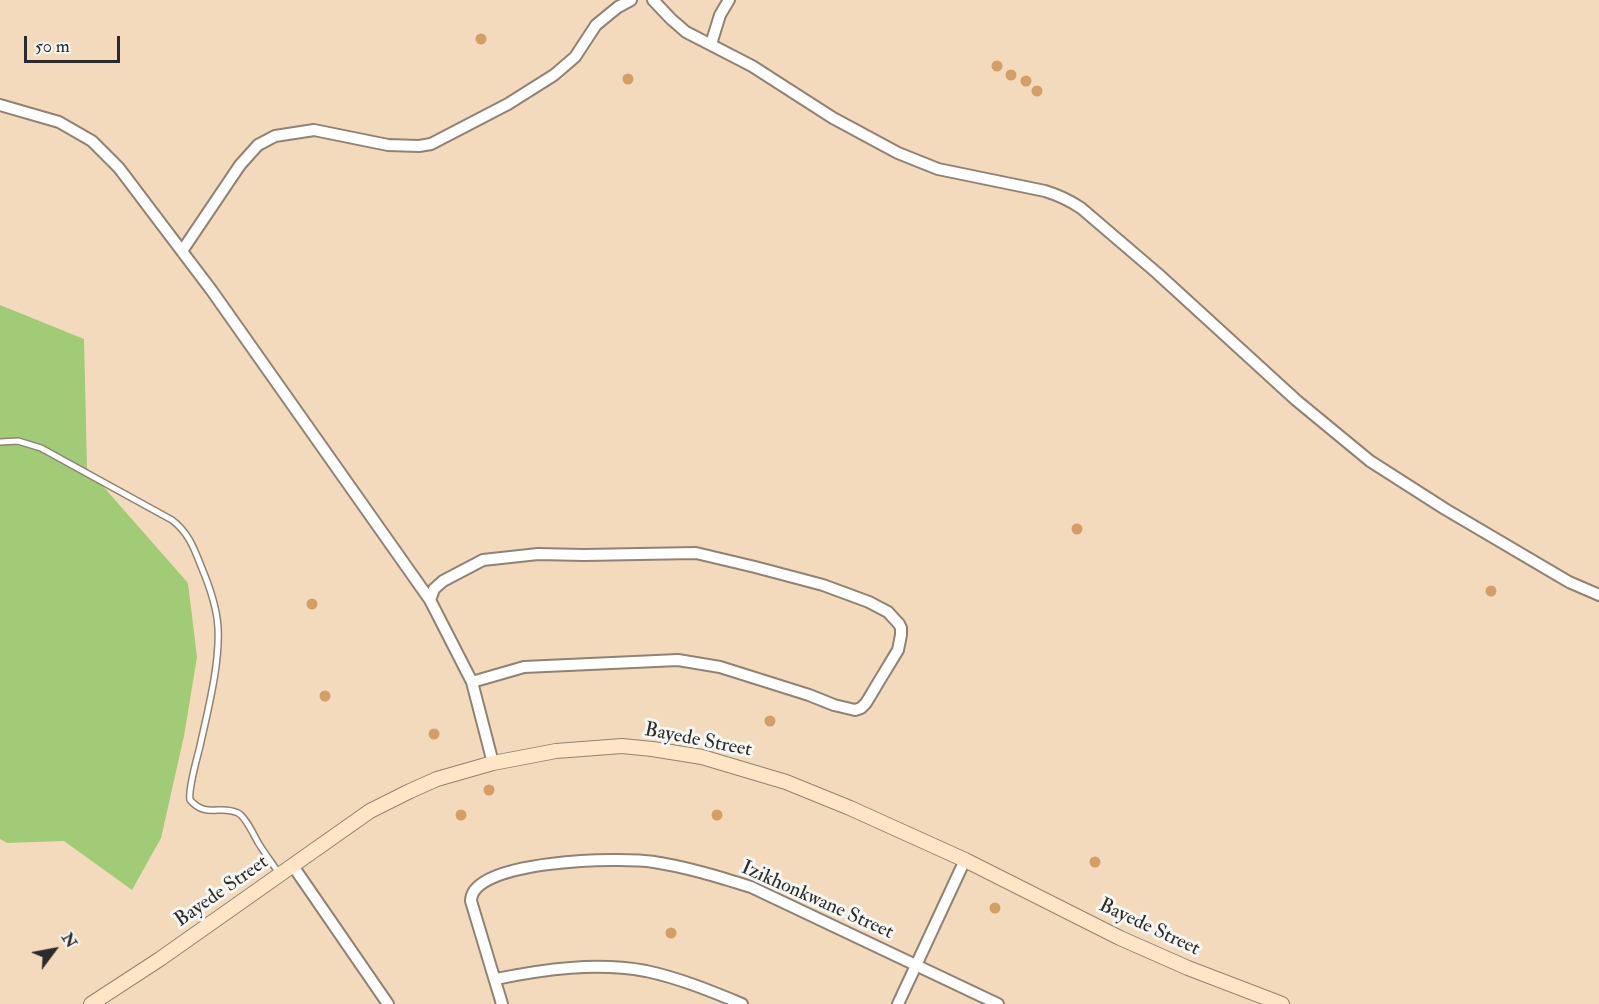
<!DOCTYPE html>
<style>
body{margin:0}
#map{position:relative;width:1599px;height:1004px;overflow:hidden;background:#f4dabc;font-family:"IM FELL Double Pica",serif}
canvas{display:block}
.north{position:absolute;left:24px;top:920px;width:60px;height:60px;-webkit-text-stroke:4px #f6f6f2;paint-order:stroke;rotate:58deg;font-size:16px;font-weight:700;line-height:24px;text-align:center;color:#2b2b2b}
.north::after{content:'';display:block;margin:auto;width:21px;height:27px;background:#2b2b2b;clip-path:polygon(50% 0,100% 100%,50% 72%,0 100%)}
.scale{position:absolute;left:24px;top:36px;width:96px;height:27px;box-sizing:border-box;border:3px solid #2b2b2b;border-top:0;padding-left:8px;font-size:18px;line-height:21px;white-space:nowrap;color:#2b2b2b;-webkit-text-stroke:4px #f6f6f2;paint-order:stroke}
</style>
<div id="map">
<canvas width="1599" height="1004"></canvas>
<div class="north">N</div>
<div class="scale">50 m</div>
</div>
<script>
const g = document.querySelector('canvas').getContext('2d');
g.lineJoin = 'round';
function paint(path, color) {
  g.fillStyle = color;
  g.fill(path, 'evenodd');
}
function strokePath(path, color, width, dash) {
  g.strokeStyle = color;
  g.lineWidth = width;
  g.lineCap = dash ? 'butt' : 'round';
  g.setLineDash(dash || []);
  g.stroke(path);
}
function write(font, color, halo, rows, align = 'center') {
  g.font = font + ' "IM FELL Double Pica",serif';
  g.lineWidth = 6;
  g.setLineDash([]);
  g.textBaseline = 'middle';
  g.strokeStyle = halo;
  g.fillStyle = color;
  for (const [text, x, y, turn = 0] of rows) {
    g.save();
    g.translate(x, y);
    g.rotate((+turn || 0) * Math.PI / 180);
    g.textAlign = isNaN(turn) ? turn : align;
    if (halo) g.strokeText(text, 0, 0);
    g.fillText(text, 0, 0);
    g.restore();
  }
}
paint(new Path2D(`
 M 0,305 L 84,339 L 87,468 L 188,583 L 197,657 L 184,736 L 161,838 L 132,890 L 64,841 L 7,843 L 0,839 Z`), '#a2cb77');
paint(new Path2D(`
 M475.5 39a5.5 5.5 0 1 1 11 0a5.5 5.5 0 1 1-11 0Z
 M991.5 66a5.5 5.5 0 1 1 11 0a5.5 5.5 0 1 1-11 0Z
 M1005.5 75a5.5 5.5 0 1 1 11 0a5.5 5.5 0 1 1-11 0Z
 M622.5 79a5.5 5.5 0 1 1 11 0a5.5 5.5 0 1 1-11 0Z
 M1020.5 81a5.5 5.5 0 1 1 11 0a5.5 5.5 0 1 1-11 0Z
 M1031.5 91a5.5 5.5 0 1 1 11 0a5.5 5.5 0 1 1-11 0Z
 M1071.5 529a5.5 5.5 0 1 1 11 0a5.5 5.5 0 1 1-11 0Z
 M1485.5 591a5.5 5.5 0 1 1 11 0a5.5 5.5 0 1 1-11 0Z
 M306.5 604a5.5 5.5 0 1 1 11 0a5.5 5.5 0 1 1-11 0Z
 M319.5 696a5.5 5.5 0 1 1 11 0a5.5 5.5 0 1 1-11 0Z
 M764.5 721a5.5 5.5 0 1 1 11 0a5.5 5.5 0 1 1-11 0Z
 M428.5 734a5.5 5.5 0 1 1 11 0a5.5 5.5 0 1 1-11 0Z
 M483.5 790a5.5 5.5 0 1 1 11 0a5.5 5.5 0 1 1-11 0Z
 M711.5 815a5.5 5.5 0 1 1 11 0a5.5 5.5 0 1 1-11 0Z
 M455.5 815a5.5 5.5 0 1 1 11 0a5.5 5.5 0 1 1-11 0Z
 M1089.5 862a5.5 5.5 0 1 1 11 0a5.5 5.5 0 1 1-11 0Z
 M989.5 908a5.5 5.5 0 1 1 11 0a5.5 5.5 0 1 1-11 0Z
 M665.5 933a5.5 5.5 0 1 1 11 0a5.5 5.5 0 1 1-11 0Z`), '#d39f66');
const lane = new Path2D(`
 M 0,442 L 18,441 L 41,448 L 172,520 C 188,532 194,548 201,566 C 209,585 217,606 218,628 C 220,663 208,710 200,746 C 197,759 188,788 190,800 C 207,819 220,804 238,813 C 246,817 254,836 259,844 C 265,854 273,864 280,875`);
const street = new Path2D(`
 M 653,0 L 671,19 L 686,32 L 752,66 L 833,118 L 898,153 L 938,169 L 1045,191 C 1058,195 1069,200 1081,208 L 1157,273 L 1296,400 L 1370,461 L 1445,509 L 1569,582 L 1599,595
 M 711,44 L 720,15 L 729,0
 M 0,105 L 59,122 L 92,141 L 119,168 L 212,291 L 430,600
 M 182,251 L 240,165 L 258,145 L 275,136 L 314,130 L 388,145 L 419,146 L 431,144 L 508,104 L 554,75 L 575,57 L 596,25 L 618,7 L 631,0
 M 472,682 L 524,667 L 678,660 L 720,667 L 809,695 L 834,705 L 855,710 L 861,708 L 866,703 L 881,678 L 898,650 L 901,635 L 901,628 L 899,624 L 888,612 L 869,602 L 823,585 L 755,567 L 696,553 L 584,555 L 538,554 L 483,560 L 443,581 L 434,589 L 430,600 L 472,682 L 493,763
 M 293,866 L 388,1004
 M 496,979 C 545,969 596,962 646,971 C 679,978 711,991 742,1004
 M 502,1004 L 471,901 C 471,859 623,857 654,862 C 687,867 719,877 751,887 L 998,1004
 M 898,1004 L 965,860`);
const secondary = new Path2D(`
 M 91,1004 L 160,959 L 370,811 L 410,791 L 437,779 L 493,763 L 556,751 L 622,746 L 652,749 L 702,757 L 786,782 L 850,808 L 965,860 L 1120,938 L 1188,968 L 1282,1004`);
strokePath(lane, '#908274', 8);
strokePath(street, '#908274', 14);
strokePath(secondary, '#908274', 16);
strokePath(lane, '#fff', 5);
strokePath(street, '#fff', 10);
strokePath(secondary, '#fde5c5', 14);
write('20px', '#2b2b2b', '#f6f6f2', [
 ["Bayede Street",698,741,11],
 ["Bayede Street",222,892,-35],
 ["Izikhonkwane Street",817,901,24],
 ["Bayede Street",1149,928,25]
]);
</script>
